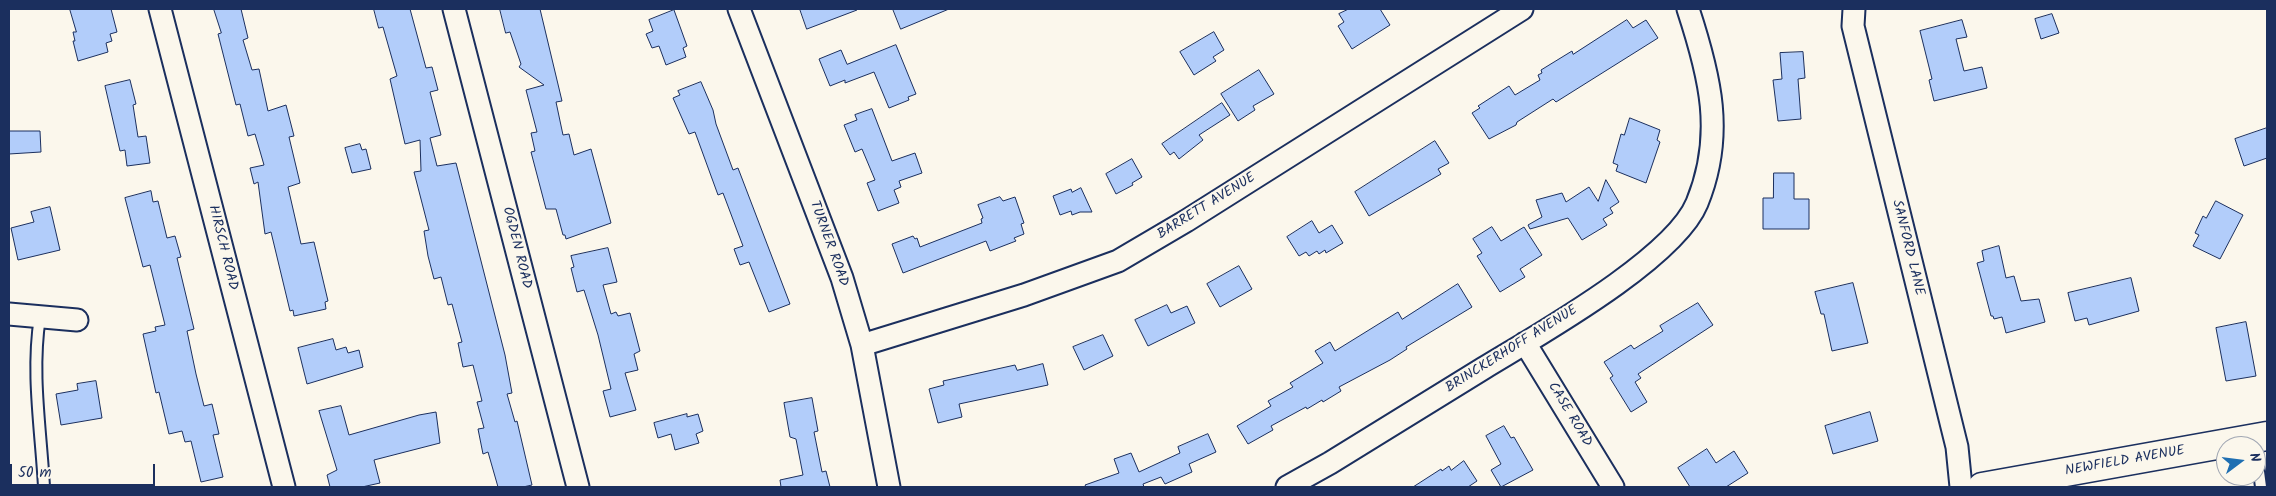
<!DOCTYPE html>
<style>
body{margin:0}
#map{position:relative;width:2276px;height:496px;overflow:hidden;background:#fbf7ec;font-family:Kalam,sans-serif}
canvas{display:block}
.frame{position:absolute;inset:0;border:10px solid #1b2f5e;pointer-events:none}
.north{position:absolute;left:2216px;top:436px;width:50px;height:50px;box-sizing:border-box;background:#fbf7ec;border:1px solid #a1a7b3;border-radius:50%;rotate:75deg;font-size:14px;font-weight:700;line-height:20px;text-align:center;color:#1b2f5e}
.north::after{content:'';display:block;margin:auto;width:18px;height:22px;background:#1f6fb2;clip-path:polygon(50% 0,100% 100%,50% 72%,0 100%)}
.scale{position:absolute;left:10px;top:464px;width:145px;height:22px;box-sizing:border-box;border:2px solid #1b2f5e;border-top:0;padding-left:6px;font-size:15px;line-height:18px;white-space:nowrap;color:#1b2f5e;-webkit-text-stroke:4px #fbf7ec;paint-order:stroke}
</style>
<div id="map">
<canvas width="2276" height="496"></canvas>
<div class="frame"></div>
<div class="north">N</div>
<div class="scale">50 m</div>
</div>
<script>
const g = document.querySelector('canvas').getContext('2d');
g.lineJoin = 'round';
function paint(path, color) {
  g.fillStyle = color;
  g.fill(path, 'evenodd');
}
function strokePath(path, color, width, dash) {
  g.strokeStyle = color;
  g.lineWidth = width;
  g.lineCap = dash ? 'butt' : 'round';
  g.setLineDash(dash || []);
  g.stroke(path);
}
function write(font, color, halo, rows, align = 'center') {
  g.font = font + ' Kalam,sans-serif';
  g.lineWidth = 4;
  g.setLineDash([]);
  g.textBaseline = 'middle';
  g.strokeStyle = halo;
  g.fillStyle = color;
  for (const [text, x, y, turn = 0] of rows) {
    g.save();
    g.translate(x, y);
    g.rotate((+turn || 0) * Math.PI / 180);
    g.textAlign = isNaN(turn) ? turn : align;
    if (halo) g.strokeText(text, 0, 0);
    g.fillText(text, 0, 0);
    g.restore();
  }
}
const building = new Path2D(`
 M 70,9 L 111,9 L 117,32 L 110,34 L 112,41 L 106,43 L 108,52 L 78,61 L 73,41 L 75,41 L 73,32 L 76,32 Z
 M 214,9 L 241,9 L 248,38 L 243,40 L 252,70 L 259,69 L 268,111 L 286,105 L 294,136 L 289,137 L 300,183 L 288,187 L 301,244 L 314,242 L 328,301 L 325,302 L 326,309 L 294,316 L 293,310 L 290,311 L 271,232 L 265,234 L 258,182 L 254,184 L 250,168 L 264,165 L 255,134 L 248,136 L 240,104 L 236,105 L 218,34 L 221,33 Z
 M 374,9 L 410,9 L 426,68 L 432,67 L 438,90 L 430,92 L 441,135 L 430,138 L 437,166 L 456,163 L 505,355 L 512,393 L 507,394 L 515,422 L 517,421 L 532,485 L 523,487 L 498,487 L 488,452 L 483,454 L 478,429 L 484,428 L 477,402 L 482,401 L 473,365 L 463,367 L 458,343 L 462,342 L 452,304 L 448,305 L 441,277 L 434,279 L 428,256 L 424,231 L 429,230 L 414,172 L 421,171 L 420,140 L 405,144 L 390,79 L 397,76 L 383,27 L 379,28 Z
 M 500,9 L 540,9 L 562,101 L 556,102 L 563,135 L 569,134 L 574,155 L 591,149 L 611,223 L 566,239 L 565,235 L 563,235 L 556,209 L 546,209 L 531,152 L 535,151 L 531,133 L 537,132 L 526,90 L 544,85 L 519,67 L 521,64 L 510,32 L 506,33 Z
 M 800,9 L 856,9 L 857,10 L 807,29 Z
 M 893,9 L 949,9 L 901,29 Z
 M 1349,9 L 1380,9 L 1390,25 L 1352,49 L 1338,26 L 1344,22 L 1339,14 Z
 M 674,10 L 687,46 L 683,48 L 686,57 L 666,65 L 659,46 L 652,48 L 646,34 L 653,31 L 649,20 Z
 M 2052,14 L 2059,33 L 2041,39 L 2035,19 Z
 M 1627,20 L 1633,28 L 1646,20 L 1658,38 L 1556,102 L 1553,99 L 1517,122 L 1516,125 L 1489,139 L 1472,113 L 1480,108 L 1478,106 L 1509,86 L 1515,95 L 1540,80 L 1538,75 L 1542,73 L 1541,70 L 1572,51 L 1573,54 Z
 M 1962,20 L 1967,37 L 1956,39 L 1964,71 L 1982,67 L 1987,88 L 1934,101 L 1929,80 L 1932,79 L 1920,31 Z
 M 1214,32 L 1224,50 L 1213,57 L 1216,61 L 1194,75 L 1180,52 Z
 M 896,45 L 916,94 L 908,97 L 909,100 L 889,108 L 874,72 L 845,83 L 845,80 L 830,86 L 819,59 L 841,50 L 847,64 Z
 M 1803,52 L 1805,78 L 1798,79 L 1801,119 L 1778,121 L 1773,80 L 1782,79 L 1780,53 Z
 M 1259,70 L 1274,94 L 1253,106 L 1255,110 L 1238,121 L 1221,94 Z
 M 130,80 L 136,104 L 133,105 L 138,137 L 146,136 L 150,163 L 127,166 L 125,150 L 120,151 L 105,86 Z
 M 701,82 L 713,110 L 716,124 L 733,170 L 738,168 L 790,304 L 769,312 L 749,262 L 740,265 L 734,249 L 743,246 L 723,193 L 718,195 L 695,132 L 689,134 L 673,98 L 680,95 L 678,91 Z
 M 1222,103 L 1230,115 L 1199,135 L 1203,140 L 1179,159 L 1174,152 L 1170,155 L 1162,144 Z
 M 872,109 L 892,161 L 915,153 L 922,173 L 899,181 L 901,187 L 894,190 L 899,203 L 878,211 L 867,183 L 875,180 L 862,149 L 855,152 L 844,125 L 857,120 L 855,115 Z
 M 1630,118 L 1660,130 L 1657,140 L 1660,142 L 1646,183 L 1616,171 L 1618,165 L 1613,163 L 1621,134 L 1624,135 Z
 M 2267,128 L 2267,158 L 2244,166 L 2235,139 Z
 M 9,131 L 40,131 L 41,152 L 9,154 Z
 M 1435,141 L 1449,163 L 1438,169 L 1441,174 L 1369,216 L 1355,192 Z
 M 360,144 L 362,150 L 366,149 L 371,169 L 352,173 L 345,148 Z
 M 1132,159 L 1142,177 L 1132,183 L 1133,185 L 1116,194 L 1106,174 Z
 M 1774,173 L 1794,173 L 1794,199 L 1809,199 L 1809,229 L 1763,229 L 1763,198 L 1773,198 Z
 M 1606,180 L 1619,202 L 1610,208 L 1613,213 L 1603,219 L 1607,225 L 1582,240 L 1568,218 L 1530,229 L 1528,225 L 1542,217 L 1536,200 L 1562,193 L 1566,202 L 1589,187 L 1598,201 Z
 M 1081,188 L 1092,212 L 1080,212 L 1072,215 L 1071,211 L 1060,215 L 1053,196 L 1071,189 L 1072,192 Z
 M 151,191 L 153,202 L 158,201 L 167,238 L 175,236 L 181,257 L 177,258 L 194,329 L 187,331 L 196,374 L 204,406 L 212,404 L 219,434 L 213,435 L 223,477 L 201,482 L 191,441 L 185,442 L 182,431 L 169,434 L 159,392 L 156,393 L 143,334 L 156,331 L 155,327 L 165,325 L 150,265 L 143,267 L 125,198 Z
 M 1000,197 L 1003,201 L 1015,197 L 1024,223 L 1021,224 L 1024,234 L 1014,238 L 1016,241 L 990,251 L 986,241 L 903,273 L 892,244 L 913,236 L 915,239 L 917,238 L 920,247 L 982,223 L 981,219 L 983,218 L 978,205 Z
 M 2216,201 L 2243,215 L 2220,259 L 2193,246 L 2199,235 L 2195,233 L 2203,216 L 2206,218 Z
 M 50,207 L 60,250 L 18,260 L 11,228 L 34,222 L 31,212 Z
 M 1312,221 L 1319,233 L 1332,225 L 1343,243 L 1326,253 L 1325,250 L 1319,254 L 1317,251 L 1309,256 L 1306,252 L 1299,256 L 1287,237 Z
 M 1492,227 L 1501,241 L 1524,227 L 1542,255 L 1520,269 L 1525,277 L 1500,292 L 1477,256 L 1482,253 L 1473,239 Z
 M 1999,246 L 2006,278 L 2014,276 L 2021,301 L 2039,299 L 2045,322 L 2006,333 L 2002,317 L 1994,319 L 1993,316 L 1991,316 L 1977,263 L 1984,261 L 1982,251 Z
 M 608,248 L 617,282 L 603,285 L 611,314 L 616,312 L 618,316 L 630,313 L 640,351 L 634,354 L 638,370 L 625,373 L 636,410 L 610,417 L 603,391 L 611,389 L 598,335 L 584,290 L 577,292 L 571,268 L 574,267 L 571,256 Z
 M 1239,266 L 1252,289 L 1220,307 L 1207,284 Z
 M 2131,278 L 2139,311 L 2089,325 L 2087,318 L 2075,321 L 2068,293 Z
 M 1853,283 L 1868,343 L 1832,351 L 1824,314 L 1821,314 L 1815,292 Z
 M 1458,284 L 1472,307 L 1406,347 L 1407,349 L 1390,360 L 1339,387 L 1341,391 L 1323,402 L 1322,400 L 1307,409 L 1306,407 L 1271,426 L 1273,430 L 1248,444 L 1237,426 L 1271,406 L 1268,401 L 1293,387 L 1290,383 L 1323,363 L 1315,351 L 1330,342 L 1335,351 L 1398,312 L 1402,319 Z
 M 1698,303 L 1713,325 L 1638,374 L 1641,378 L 1635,382 L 1647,402 L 1631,412 L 1610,378 L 1613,376 L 1604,362 L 1631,345 L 1634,349 L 1663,331 L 1660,326 Z
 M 1167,305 L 1171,313 L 1187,306 L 1195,323 L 1148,346 L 1135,320 Z
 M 2246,322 L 2256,376 L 2226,381 L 2216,328 Z
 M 1103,335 L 1113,356 L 1084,370 L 1073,347 Z
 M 333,339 L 336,350 L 346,347 L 348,353 L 359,350 L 363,367 L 307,384 L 298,348 Z
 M 1043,364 L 1048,385 L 959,404 L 962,417 L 938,423 L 929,389 L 944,385 L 943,381 L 1015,365 L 1017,370 Z
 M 96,381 L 102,418 L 61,425 L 56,394 L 78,390 L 77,384 Z
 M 812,398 L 818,431 L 814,432 L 822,472 L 826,471 L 830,487 L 781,487 L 780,480 L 803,475 L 796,439 L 790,437 L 784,403 Z
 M 341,406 L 349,435 L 419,415 L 436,412 L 440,443 L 374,460 L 380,483 L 362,487 L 330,487 L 327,475 L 337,470 L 319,411 Z
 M 1870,412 L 1878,441 L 1833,454 L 1825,426 Z
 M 687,414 L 687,417 L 698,414 L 703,431 L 696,434 L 699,443 L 675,450 L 671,434 L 658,438 L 654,423 Z
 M 1504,426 L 1511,438 L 1514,437 L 1533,470 L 1501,487 L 1491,470 L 1501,464 L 1486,436 Z
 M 1208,434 L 1216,452 L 1189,464 L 1192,472 L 1165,484 L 1161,477 L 1143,484 L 1144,487 L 1086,487 L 1085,485 L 1119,473 L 1114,459 L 1131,453 L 1139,472 L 1180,453 L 1178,447 Z
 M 1707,449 L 1716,463 L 1734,451 L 1748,473 L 1726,487 L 1690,487 L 1678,468 Z
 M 1464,461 L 1477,481 L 1468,487 L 1413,487 L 1441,469 L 1442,471 L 1449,466 L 1451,470 Z`);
paint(building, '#b2cdfa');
strokePath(building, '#1b2f5e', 1);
const service = new Path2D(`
 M 40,317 C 31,373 41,430 44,487
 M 2256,449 L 2261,487`);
const minor = new Path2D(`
 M 160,9 L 284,487
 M 454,9 L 578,487
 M 739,9 L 842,278 L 862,345 L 889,487
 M 1854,9 L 1853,26 L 1957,447 L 1961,487
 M 9,314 L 77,320
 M 1525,343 L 1613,487
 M 862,345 L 1024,295 L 1118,261 L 1186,221 L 1522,9
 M 1287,487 L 1330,463 C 1382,431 1433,399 1484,368 C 1538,335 1674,259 1697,203 C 1725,135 1710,76 1688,9`);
const secondary = new Path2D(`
 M 1982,487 L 2267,436`);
strokePath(service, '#1b2f5e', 14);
strokePath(minor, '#1b2f5e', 25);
strokePath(secondary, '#1b2f5e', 31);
strokePath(service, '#fbf7ec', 10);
strokePath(minor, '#fbf7ec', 21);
strokePath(secondary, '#fbf7ec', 28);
write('14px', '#1b2f5e', '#fbf7ec', [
 ["BARRETT AVENUE",1207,207,-32],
 ["TURNER ROAD",828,244,70],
 ["HIRSCH ROAD",222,248,76],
 ["OGDEN ROAD",516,248,76],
 ["SANFORD LANE",1907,248,76],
 ["BRINCKERHOFF AVENUE",1512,350,-32],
 ["CASE ROAD",1569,415,59],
 ["NEWFIELD AVENUE",2125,462,-10]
]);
</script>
